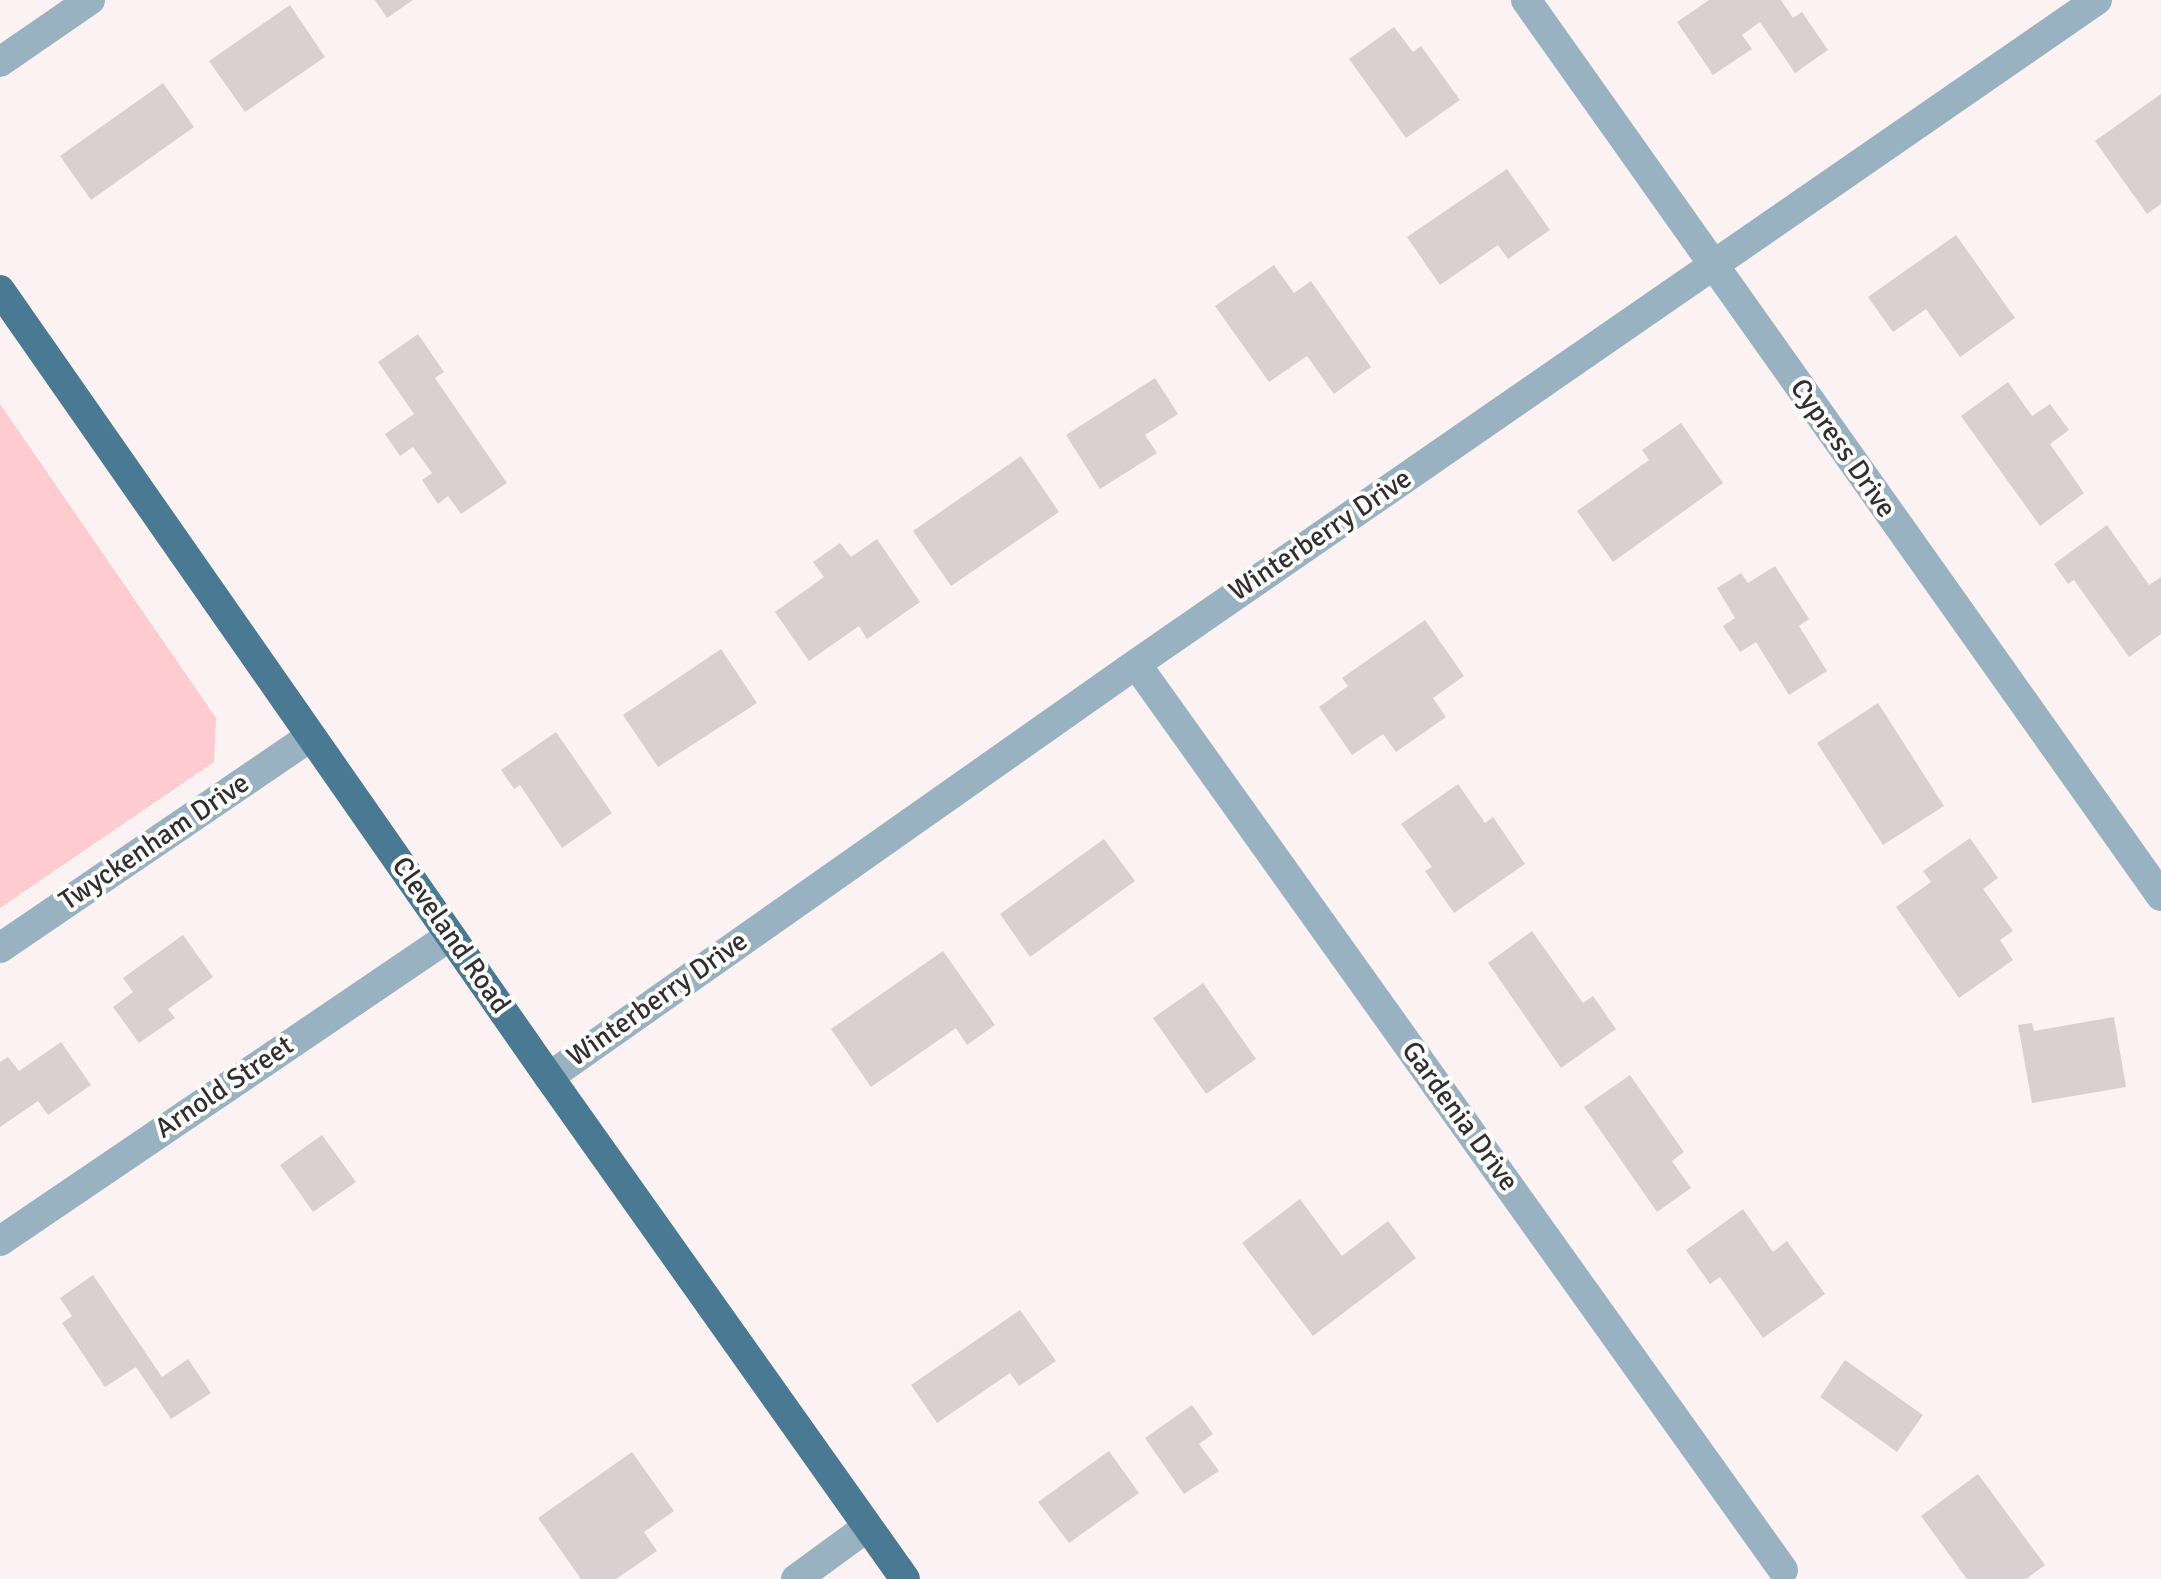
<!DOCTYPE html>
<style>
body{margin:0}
canvas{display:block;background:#fcf2f3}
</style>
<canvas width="2161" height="1579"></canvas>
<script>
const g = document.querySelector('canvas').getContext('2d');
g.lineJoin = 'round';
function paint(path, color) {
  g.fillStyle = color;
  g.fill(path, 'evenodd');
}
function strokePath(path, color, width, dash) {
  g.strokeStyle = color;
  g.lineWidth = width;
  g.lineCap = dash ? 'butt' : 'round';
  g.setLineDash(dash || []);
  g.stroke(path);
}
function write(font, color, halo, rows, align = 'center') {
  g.font = font + ' Signika,sans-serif';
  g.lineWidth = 8;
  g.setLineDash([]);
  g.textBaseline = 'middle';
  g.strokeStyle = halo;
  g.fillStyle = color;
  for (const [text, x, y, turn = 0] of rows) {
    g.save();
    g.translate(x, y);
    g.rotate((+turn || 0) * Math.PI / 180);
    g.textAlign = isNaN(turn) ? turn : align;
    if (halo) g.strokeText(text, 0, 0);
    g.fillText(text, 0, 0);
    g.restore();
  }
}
paint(new Path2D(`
 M 0,404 L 216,718 L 214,762 L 0,908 Z`), '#fecbd1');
paint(new Path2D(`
 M 375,0 L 413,0 L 387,18 Z
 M 1709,0 L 1781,0 L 1793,18 L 1802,12 L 1828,50 L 1795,73 L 1760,22 L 1742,35 L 1752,49 L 1713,75 L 1677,22 Z
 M 290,5 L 325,57 L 245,112 L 209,61 Z
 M 1394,27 L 1413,52 L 1421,46 L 1460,100 L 1406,138 L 1349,59 Z
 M 163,83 L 194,127 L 91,200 L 60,156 Z
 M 2161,94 L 2161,204 L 2147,214 L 2095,141 Z
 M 1507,169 L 1550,230 L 1508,259 L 1498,245 L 1440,285 L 1407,237 Z
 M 1956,235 L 2015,318 L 1960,357 L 1926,309 L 1893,332 L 1868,297 Z
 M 1274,265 L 1294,293 L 1311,281 L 1371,367 L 1334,394 L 1307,356 L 1269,382 L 1215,306 Z
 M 418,334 L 444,372 L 435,378 L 507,483 L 461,514 L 448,496 L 438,504 L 422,480 L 432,473 L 413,447 L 400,456 L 385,434 L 414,414 L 378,362 Z
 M 1155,378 L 1178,414 L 1145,435 L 1157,453 L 1100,489 L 1066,435 Z
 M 2008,382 L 2032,416 L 2050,404 L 2069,430 L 2050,444 L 2084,493 L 2040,526 L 1961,416 Z
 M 1681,423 L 1723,483 L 1613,562 L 1577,511 L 1649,460 L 1642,450 Z
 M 1021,456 L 1059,512 L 951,586 L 913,531 Z
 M 2107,525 L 2149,585 L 2161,577 L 2161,634 L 2129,657 L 2074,580 L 2068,584 L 2054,564 Z
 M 877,539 L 920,602 L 867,639 L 859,626 L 809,661 L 775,612 L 824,577 L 813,562 L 840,543 L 851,557 Z
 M 1775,566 L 1809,619 L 1799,626 L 1827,671 L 1789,695 L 1756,642 L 1740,652 L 1723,626 L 1735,618 L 1717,588 L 1741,573 L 1748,583 Z
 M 1425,620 L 1464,676 L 1433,698 L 1446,717 L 1396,752 L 1383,734 L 1352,755 L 1319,707 L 1348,686 L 1342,678 Z
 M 721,649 L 757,703 L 658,767 L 623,715 Z
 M 1878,703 L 1944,806 L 1883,845 L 1817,743 Z
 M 556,732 L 612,813 L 562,848 L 520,785 L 514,789 L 501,770 Z
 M 1458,784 L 1485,823 L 1493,817 L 1525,864 L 1454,913 L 1425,871 L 1432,867 L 1401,824 Z
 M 1970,838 L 1998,878 L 1983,889 L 2013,931 L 2000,940 L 2013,960 L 1959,998 L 1896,907 L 1931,882 L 1923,871 Z
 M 1104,839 L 1135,881 L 1030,957 L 1000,914 Z
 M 1532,931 L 1583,1003 L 1593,996 L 1616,1029 L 1561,1068 L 1488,963 Z
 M 183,935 L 213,977 L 168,1009 L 175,1018 L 139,1043 L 113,1007 L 133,992 L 123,978 Z
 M 943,951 L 995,1025 L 967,1045 L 956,1028 L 871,1087 L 831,1029 Z
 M 1203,983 L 1256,1059 L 1206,1094 L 1153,1018 Z
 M 2114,1017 L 2126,1087 L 2032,1103 L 2018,1025 L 2032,1023 L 2034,1031 Z
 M 61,1042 L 91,1085 L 48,1115 L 38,1101 L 0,1127 L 0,1062 L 8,1057 L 19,1071 Z
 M 1630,1075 L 1684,1152 L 1672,1161 L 1691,1188 L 1657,1212 L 1584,1107 Z
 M 322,1135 L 356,1182 L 313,1212 L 280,1165 Z
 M 1300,1199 L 1342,1256 L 1388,1221 L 1416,1258 L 1313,1336 L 1242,1243 Z
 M 1743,1209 L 1773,1252 L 1787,1241 L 1825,1294 L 1763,1338 L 1720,1277 L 1710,1284 L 1686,1250 Z
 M 93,1275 L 162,1377 L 188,1359 L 211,1393 L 171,1419 L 136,1367 L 105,1387 L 62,1323 L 72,1316 L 60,1298 Z
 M 1020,1310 L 1056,1361 L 1019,1386 L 1010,1373 L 937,1423 L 911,1385 Z
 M 1845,1360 L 1923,1415 L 1897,1452 L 1820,1397 Z
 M 1192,1405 L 1213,1434 L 1199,1444 L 1219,1471 L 1184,1494 L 1145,1438 Z
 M 1109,1451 L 1139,1493 L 1069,1543 L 1038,1502 Z
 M 632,1452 L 674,1511 L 644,1532 L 657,1551 L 616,1579 L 581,1579 L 538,1518 Z
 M 1978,1474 L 2045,1565 L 2026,1579 L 1967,1579 L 1921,1516 Z`), '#dbd0d1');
strokePath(new Path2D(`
 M 1526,0 L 2161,896
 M 0,62 L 90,0
 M 1136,664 L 1783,1570
 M 0,948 L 310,737
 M 549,1077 L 1136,664 L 2097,0
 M 0,1241 L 450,936
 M 796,1579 L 866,1528`), '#99b2c1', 30);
strokePath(new Path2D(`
 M 0,290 L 549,1077 L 905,1579`), '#4a7a93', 30);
write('28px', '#332f30', '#fff', [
 ["Cypress Drive",1842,449,55],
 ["Winterberry Drive",1321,536,-34],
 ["Twyckenham Drive",155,843,-34],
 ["Cleveland Road",450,936,55],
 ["Winterberry Drive",658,1000,-35],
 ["Arnold Street",225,1088,-34],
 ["Gardenia Drive",1459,1117,54]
]);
</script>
